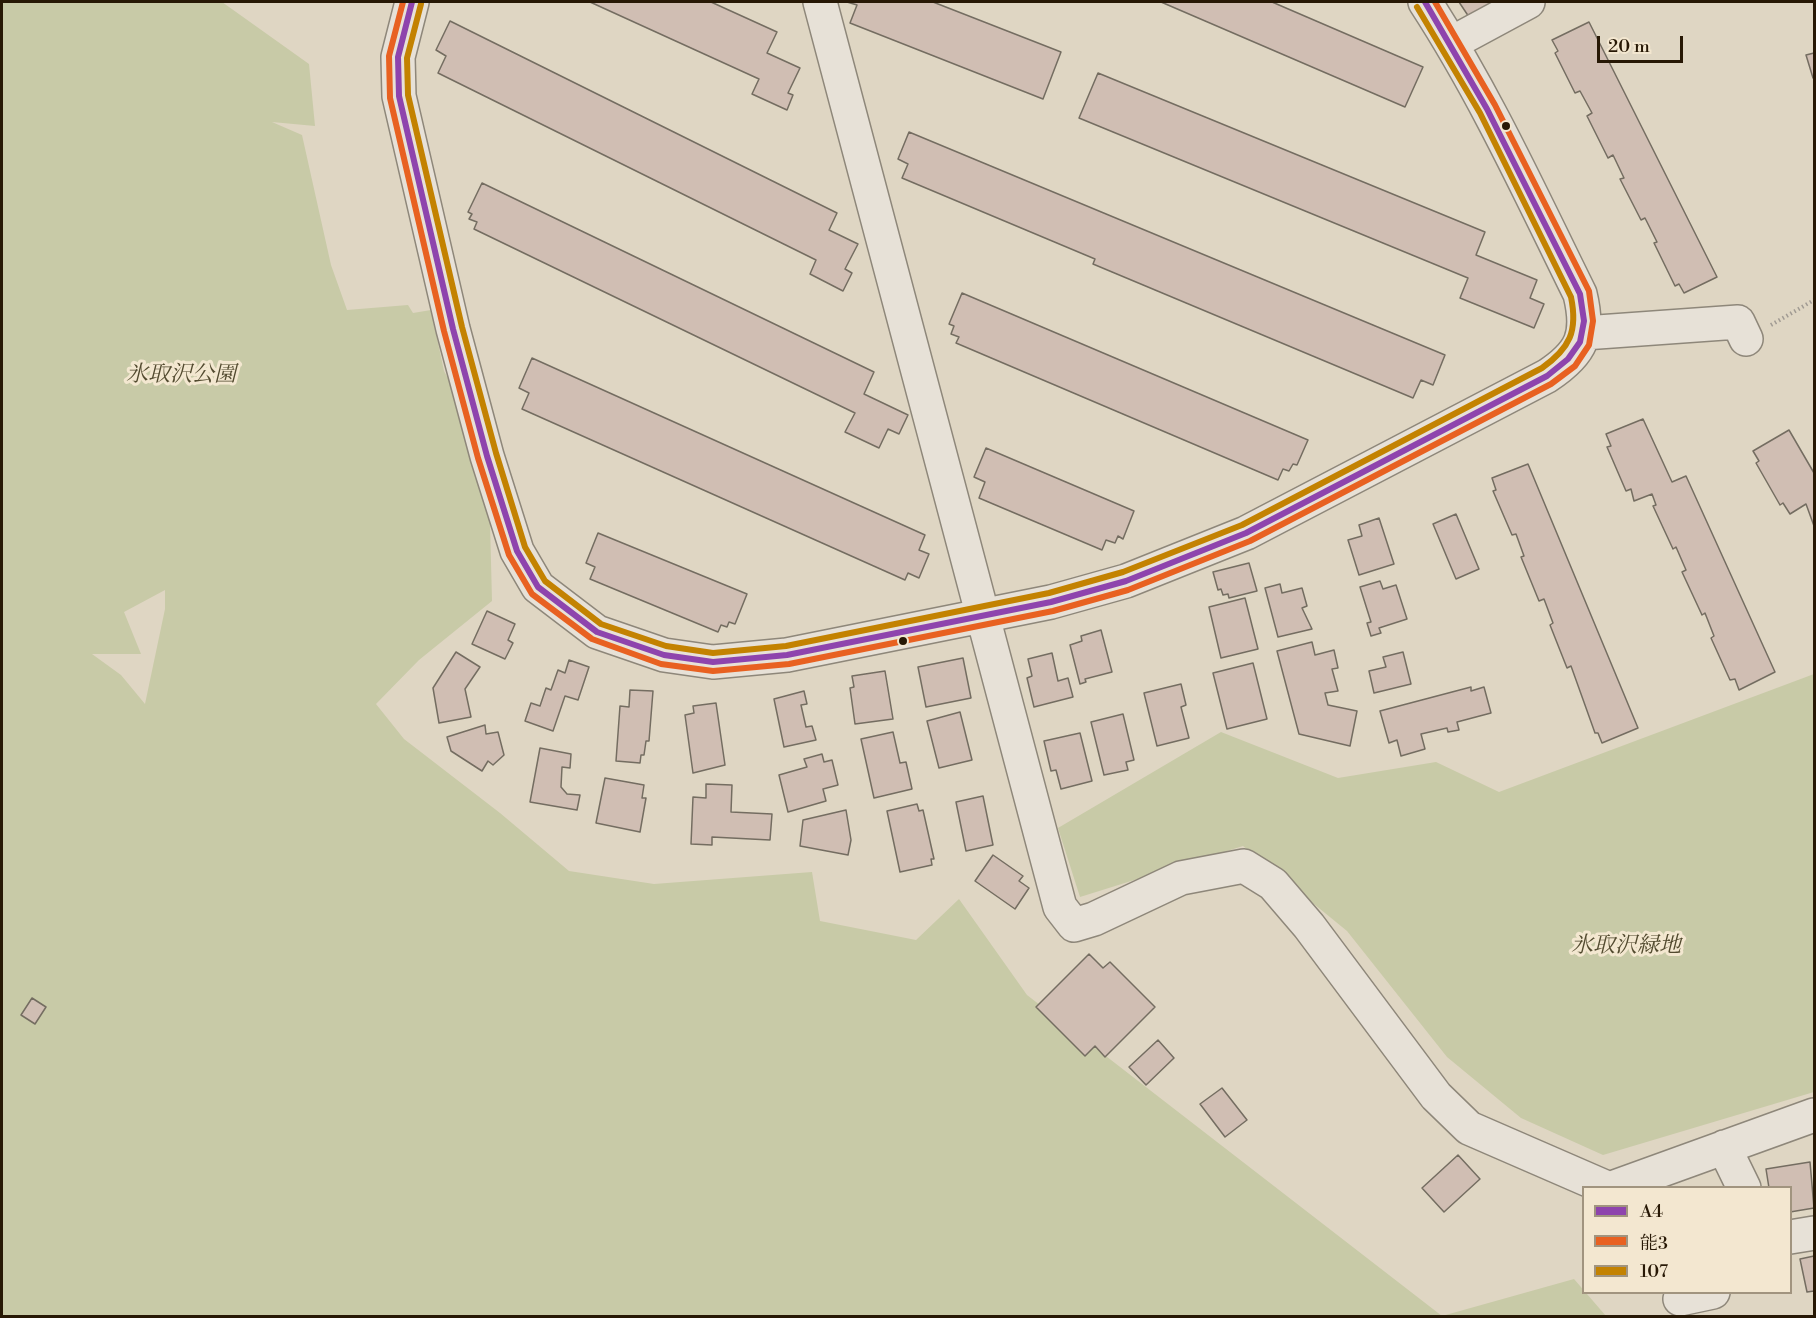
<!DOCTYPE html>
<meta charset="utf-8">
<style>
body{margin:0}
#map{position:relative;width:1816px;height:1318px;overflow:hidden;background:#dfd6c3;font-family:"Libre Bodoni","Noto Serif JP",serif}
canvas{display:block}
.frame{position:absolute;inset:0;border:3px solid #271805;pointer-events:none}
.legend{position:absolute;left:1582px;top:1186px;width:210px;height:108px;box-sizing:border-box;background:#f3e7d0;border:2px solid #a1947f;margin:0;padding:8px 10px;list-style:none;font-size:18px;color:#271805}
.legend li{display:flex;align-items:center;gap:12px;height:30px}
.legend b{width:30px;border:2px solid #a1947f}
.scale{position:absolute;left:1597px;top:36px;width:86px;height:27px;box-sizing:border-box;border:3px solid #271805;border-top:0;padding-left:8px;font-size:18px;line-height:21px;white-space:nowrap;color:#271805;-webkit-text-stroke:4px #f3e7d0;paint-order:stroke}
</style>
<div id="map">
<canvas width="1816" height="1318"></canvas>
<div class="frame"></div>
<ul class="legend">
<li><b style="height:8px;background:#8e44ad"></b>A4</li>
<li><b style="height:8px;background:#e86121"></b>能3</li>
<li><b style="height:8px;background:#c38201"></b>107</li>
</ul>
<div class="scale">20 m</div>
</div>
<script>
const g = document.querySelector('canvas').getContext('2d');
g.lineJoin = 'round';
function paint(path, color) {
  g.fillStyle = color;
  g.fill(path, 'evenodd');
}
function strokePath(path, color, width, dash) {
  g.strokeStyle = color;
  g.lineWidth = width;
  g.lineCap = dash ? 'butt' : 'round';
  g.setLineDash(dash || []);
  g.stroke(path);
}
function write(font, color, halo, rows, align = 'center') {
  g.font = font + ' "Libre Bodoni","Noto Serif JP",serif';
  g.lineWidth = 6;
  g.setLineDash([]);
  g.textBaseline = 'middle';
  g.strokeStyle = halo;
  g.fillStyle = color;
  for (const [text, x, y, turn = 0] of rows) {
    g.save();
    g.translate(x, y);
    g.rotate((+turn || 0) * Math.PI / 180);
    g.textAlign = isNaN(turn) ? turn : align;
    if (halo) g.strokeText(text, 0, 0);
    g.fillText(text, 0, 0);
    g.restore();
  }
}
paint(new Path2D(`
 M 2,2 L 222,2 L 309,64 L 315,126 L 272,122 L 302,135 L 331,265 L 347,310 L 408,305 L 413,313 L 431,310 L 444,371 L 458,397 L 490,522 L 492,601 L 419,660 L 376,704 L 404,739 L 500,813 L 569,871 L 654,884 L 812,872 L 820,921 L 916,940 L 959,899 L 1027,995 L 1442,1316 L 1574,1279 L 1606,1316 L 2,1316 ZM 165,590 L 165,609 L 145,704 L 121,675 L 92,654 L 141,654 L 124,612 Z
 M 1814,674 L 1814,1092 L 1603,1155 L 1521,1118 L 1447,1057 L 1347,931 L 1243,846 L 1080,897 L 1058,828 L 1221,732 L 1338,778 L 1436,762 L 1499,792 Z`), '#c8caa7');
const building = new Path2D(`
 M 590,2 L 711,2 L 777,32 L 767,53 L 800,68 L 788,93 L 793,95 L 787,110 L 752,94 L 759,79 Z
 M 847,2 L 933,2 L 1061,52 L 1043,99 L 850,23 L 857,5 Z
 M 1161,2 L 1272,2 L 1423,67 L 1405,107 Z
 M 1459,2 L 1493,2 L 1469,17 Z
 M 450,21 L 837,213 L 829,230 L 858,244 L 845,269 L 852,273 L 843,291 L 810,274 L 816,260 L 438,73 L 446,56 L 436,50 Z
 M 1589,22 L 1717,277 L 1684,293 L 1679,284 L 1675,286 L 1654,243 L 1657,242 L 1645,218 L 1641,220 L 1620,179 L 1624,178 L 1613,155 L 1608,158 L 1587,116 L 1592,113 L 1580,91 L 1575,93 L 1555,53 L 1558,51 L 1552,40 Z
 M 1814,53 L 1814,77 L 1813,78 L 1806,55 Z
 M 1098,73 L 1485,232 L 1476,255 L 1537,280 L 1530,298 L 1544,304 L 1534,328 L 1460,298 L 1468,278 L 1079,118 Z
 M 909,132 L 1445,355 L 1433,385 L 1421,380 L 1413,398 L 1093,264 L 1095,259 L 902,178 L 908,164 L 898,159 Z
 M 482,183 L 874,372 L 864,394 L 908,415 L 899,434 L 888,429 L 879,448 L 845,432 L 855,413 L 474,229 L 477,222 L 469,219 L 472,214 L 468,212 Z
 M 962,293 L 1308,440 L 1297,465 L 1293,464 L 1289,471 L 1283,469 L 1278,480 L 956,343 L 959,337 L 951,334 L 954,326 L 949,324 Z
 M 532,358 L 925,535 L 919,550 L 929,554 L 919,578 L 908,573 L 905,580 L 522,409 L 529,393 L 519,388 Z
 M 1643,419 L 1672,482 L 1686,476 L 1775,672 L 1739,690 L 1735,679 L 1730,680 L 1711,638 L 1714,636 L 1705,613 L 1702,615 L 1682,572 L 1686,570 L 1676,547 L 1673,549 L 1653,506 L 1656,505 L 1652,494 L 1634,501 L 1631,489 L 1626,491 L 1607,447 L 1611,446 L 1606,434 Z
 M 1789,430 L 1814,473 L 1814,526 L 1806,504 L 1790,514 L 1783,503 L 1780,505 L 1756,463 L 1759,461 L 1753,451 Z
 M 986,448 L 1134,511 L 1123,539 L 1118,536 L 1115,543 L 1106,540 L 1102,550 L 979,498 L 985,482 L 974,477 Z
 M 1528,464 L 1638,728 L 1602,743 L 1598,733 L 1595,733 L 1571,666 L 1567,668 L 1550,625 L 1553,623 L 1544,599 L 1539,601 L 1521,557 L 1524,556 L 1516,534 L 1512,535 L 1493,491 L 1496,490 L 1492,478 Z
 M 1456,514 L 1479,569 L 1456,579 L 1433,524 Z
 M 1379,518 L 1394,564 L 1359,575 L 1348,540 L 1362,536 L 1359,525 Z
 M 598,533 L 747,594 L 735,624 L 729,622 L 727,627 L 721,625 L 718,632 L 590,579 L 595,567 L 586,563 Z
 M 1249,563 L 1257,591 L 1229,598 L 1228,594 L 1223,595 L 1221,589 L 1218,590 L 1213,572 Z
 M 1380,581 L 1383,589 L 1396,585 L 1407,619 L 1379,628 L 1381,633 L 1371,636 L 1367,623 L 1371,622 L 1360,587 Z
 M 1280,584 L 1282,593 L 1302,588 L 1307,606 L 1302,608 L 1312,629 L 1278,637 L 1265,588 Z
 M 1245,598 L 1258,649 L 1221,658 L 1209,607 Z
 M 487,611 L 515,624 L 508,640 L 513,643 L 505,659 L 472,644 Z
 M 1101,630 L 1112,672 L 1085,679 L 1086,682 L 1080,684 L 1070,645 L 1082,641 L 1081,636 Z
 M 1312,642 L 1315,655 L 1334,650 L 1338,668 L 1332,669 L 1338,691 L 1325,693 L 1328,705 L 1357,711 L 1350,746 L 1299,734 L 1277,651 Z
 M 456,652 L 480,667 L 465,689 L 471,717 L 439,723 L 433,688 Z
 M 1403,652 L 1411,684 L 1374,693 L 1369,671 L 1386,667 L 1383,657 Z
 M 1052,653 L 1058,681 L 1068,678 L 1073,697 L 1034,707 L 1027,678 L 1032,676 L 1028,659 Z
 M 963,658 L 971,698 L 926,707 L 918,667 Z
 M 569,660 L 589,667 L 578,700 L 565,696 L 553,731 L 525,721 L 531,703 L 540,706 L 546,688 L 551,690 L 558,670 L 565,673 Z
 M 1253,663 L 1267,719 L 1227,729 L 1213,673 Z
 M 885,671 L 893,719 L 855,724 L 850,688 L 854,687 L 852,676 Z
 M 1181,684 L 1186,705 L 1181,707 L 1189,738 L 1157,746 L 1144,693 Z
 M 1471,687 L 1471,691 L 1484,687 L 1491,713 L 1457,722 L 1459,730 L 1448,732 L 1447,728 L 1421,734 L 1425,749 L 1401,756 L 1397,740 L 1389,743 L 1380,711 Z
 M 630,690 L 653,691 L 649,741 L 646,741 L 644,755 L 641,755 L 640,763 L 616,761 L 620,706 L 629,707 Z
 M 804,691 L 807,704 L 801,705 L 806,727 L 812,726 L 816,740 L 784,747 L 774,699 Z
 M 716,703 L 725,765 L 693,773 L 685,715 L 694,713 L 693,706 Z
 M 960,712 L 972,760 L 939,768 L 927,721 Z
 M 1123,714 L 1134,760 L 1126,762 L 1128,770 L 1104,775 L 1091,722 Z
 M 485,725 L 486,734 L 498,732 L 504,755 L 493,765 L 488,761 L 482,771 L 451,751 L 447,737 Z
 M 893,732 L 900,763 L 906,762 L 912,789 L 874,798 L 861,739 Z
 M 1080,733 L 1092,781 L 1061,789 L 1056,770 L 1051,771 L 1044,741 Z
 M 540,748 L 571,754 L 570,768 L 562,767 L 561,787 L 567,794 L 580,795 L 577,810 L 530,802 Z
 M 822,754 L 824,762 L 832,760 L 838,785 L 823,789 L 826,801 L 788,812 L 779,775 L 807,767 L 804,759 Z
 M 605,778 L 644,785 L 642,798 L 646,798 L 640,832 L 596,823 Z
 M 706,784 L 732,785 L 731,812 L 772,814 L 770,840 L 712,837 L 712,845 L 691,844 L 693,797 L 706,798 Z
 M 983,796 L 993,845 L 966,851 L 956,802 Z
 M 917,804 L 919,811 L 923,810 L 934,859 L 931,859 L 932,865 L 900,872 L 887,811 Z
 M 846,810 L 851,840 L 848,855 L 800,846 L 803,820 Z
 M 993,855 L 1023,876 L 1019,881 L 1029,888 L 1015,909 L 975,881 Z
 M 1089,954 L 1103,968 L 1110,962 L 1155,1007 L 1105,1057 L 1095,1046 L 1085,1056 L 1036,1007 Z
 M 32,998 L 46,1007 L 35,1024 L 21,1015 Z
 M 1158,1040 L 1174,1058 L 1146,1085 L 1129,1067 Z
 M 1222,1088 L 1247,1120 L 1225,1137 L 1200,1104 Z
 M 1458,1155 L 1480,1179 L 1444,1212 L 1422,1188 Z
 M 1810,1162 L 1814,1208 L 1790,1212 L 1790,1188 L 1769,1188 L 1766,1169 Z
 M 1814,1256 L 1814,1291 L 1807,1292 L 1800,1259 Z`);
paint(building, '#d0beb3');
strokePath(building, '#746d61', 1.5);
const minor = new Path2D(`
 M 412,2 L 398,57 L 399,96 L 453,329 L 487,456 L 517,551 L 538,587 L 597,632 L 664,655 L 713,662 L 787,655 L 1051,602 L 1126,581 L 1246,533 L 1547,376 C 1582,353 1590,335 1580,294 C 1531,195 1485,94 1425,2
 M 820,2 L 1060,907 L 1074,925 L 1094,919 L 1181,878 L 1244,866 L 1273,884 L 1309,926 L 1436,1096 L 1469,1128 L 1607,1188
 M 1452,43 L 1528,2
 M 1584,333 L 1738,322 L 1746,339
 M 1724,1147 L 1744,1188
 M 1612,1188 L 1814,1115
 M 1790,1237 L 1814,1233
 M 1680,1299 L 1713,1292`);
strokePath(minor, '#8e877a', 36);
strokePath(new Path2D(`
 M 1771,325 L 1814,300`), '#a19b93', 4, [1.5, 3]);
strokePath(minor, '#e7e1d7', 33);
strokePath(new Path2D(`
 M 412,2 L 398,57 L 399,96 L 453,329 L 487,456 L 517,551 L 538,587 L 597,632 L 664,655 L 713,662 L 787,655 L 1051,602 L 1126,581 L 1246,533 L 1547,376 L 1568,359 L 1580,342 L 1584,321 L 1580,294 L 1487,109 L 1425,2`), '#8e44ad', 6);
strokePath(new Path2D(`
 M 403,2 L 389,56 L 390,98 L 444,331 L 478,458 L 509,555 L 532,594 L 592,639 L 661,664 L 713,671 L 789,664 L 1053,611 L 1128,590 L 1250,541 L 1551,384 L 1575,366 L 1589,345 L 1593,321 L 1589,291 L 1495,105 L 1435,2`), '#e86121', 6);
strokePath(new Path2D(`
 M 421,4 L 407,58 L 408,95 L 462,327 L 496,453 L 525,547 L 545,581 L 601,624 L 666,646 L 713,653 L 786,646 L 1049,593 L 1123,572 L 1242,525 L 1542,368 C 1570,348 1578,331 1571,297 L 1480,113 L 1417,7`), '#c38201', 6);
for (const [x, y, r, color] of [
 [1506,126,5,"#271805"],
 [903,641,5,"#271805"]
]) {
  const dot = new Path2D();
  dot.arc(x, y, r, 0, 2 * Math.PI);
  g.fillStyle = color;
  g.fill(dot);
  strokePath(dot, '#f3e7d0', 2);
}
write('italic 22px', '#524a2f', '#f3e7d0', [
 ["氷取沢公園",181,376],
 ["氷取沢緑地",1626,947]
]);
</script>
